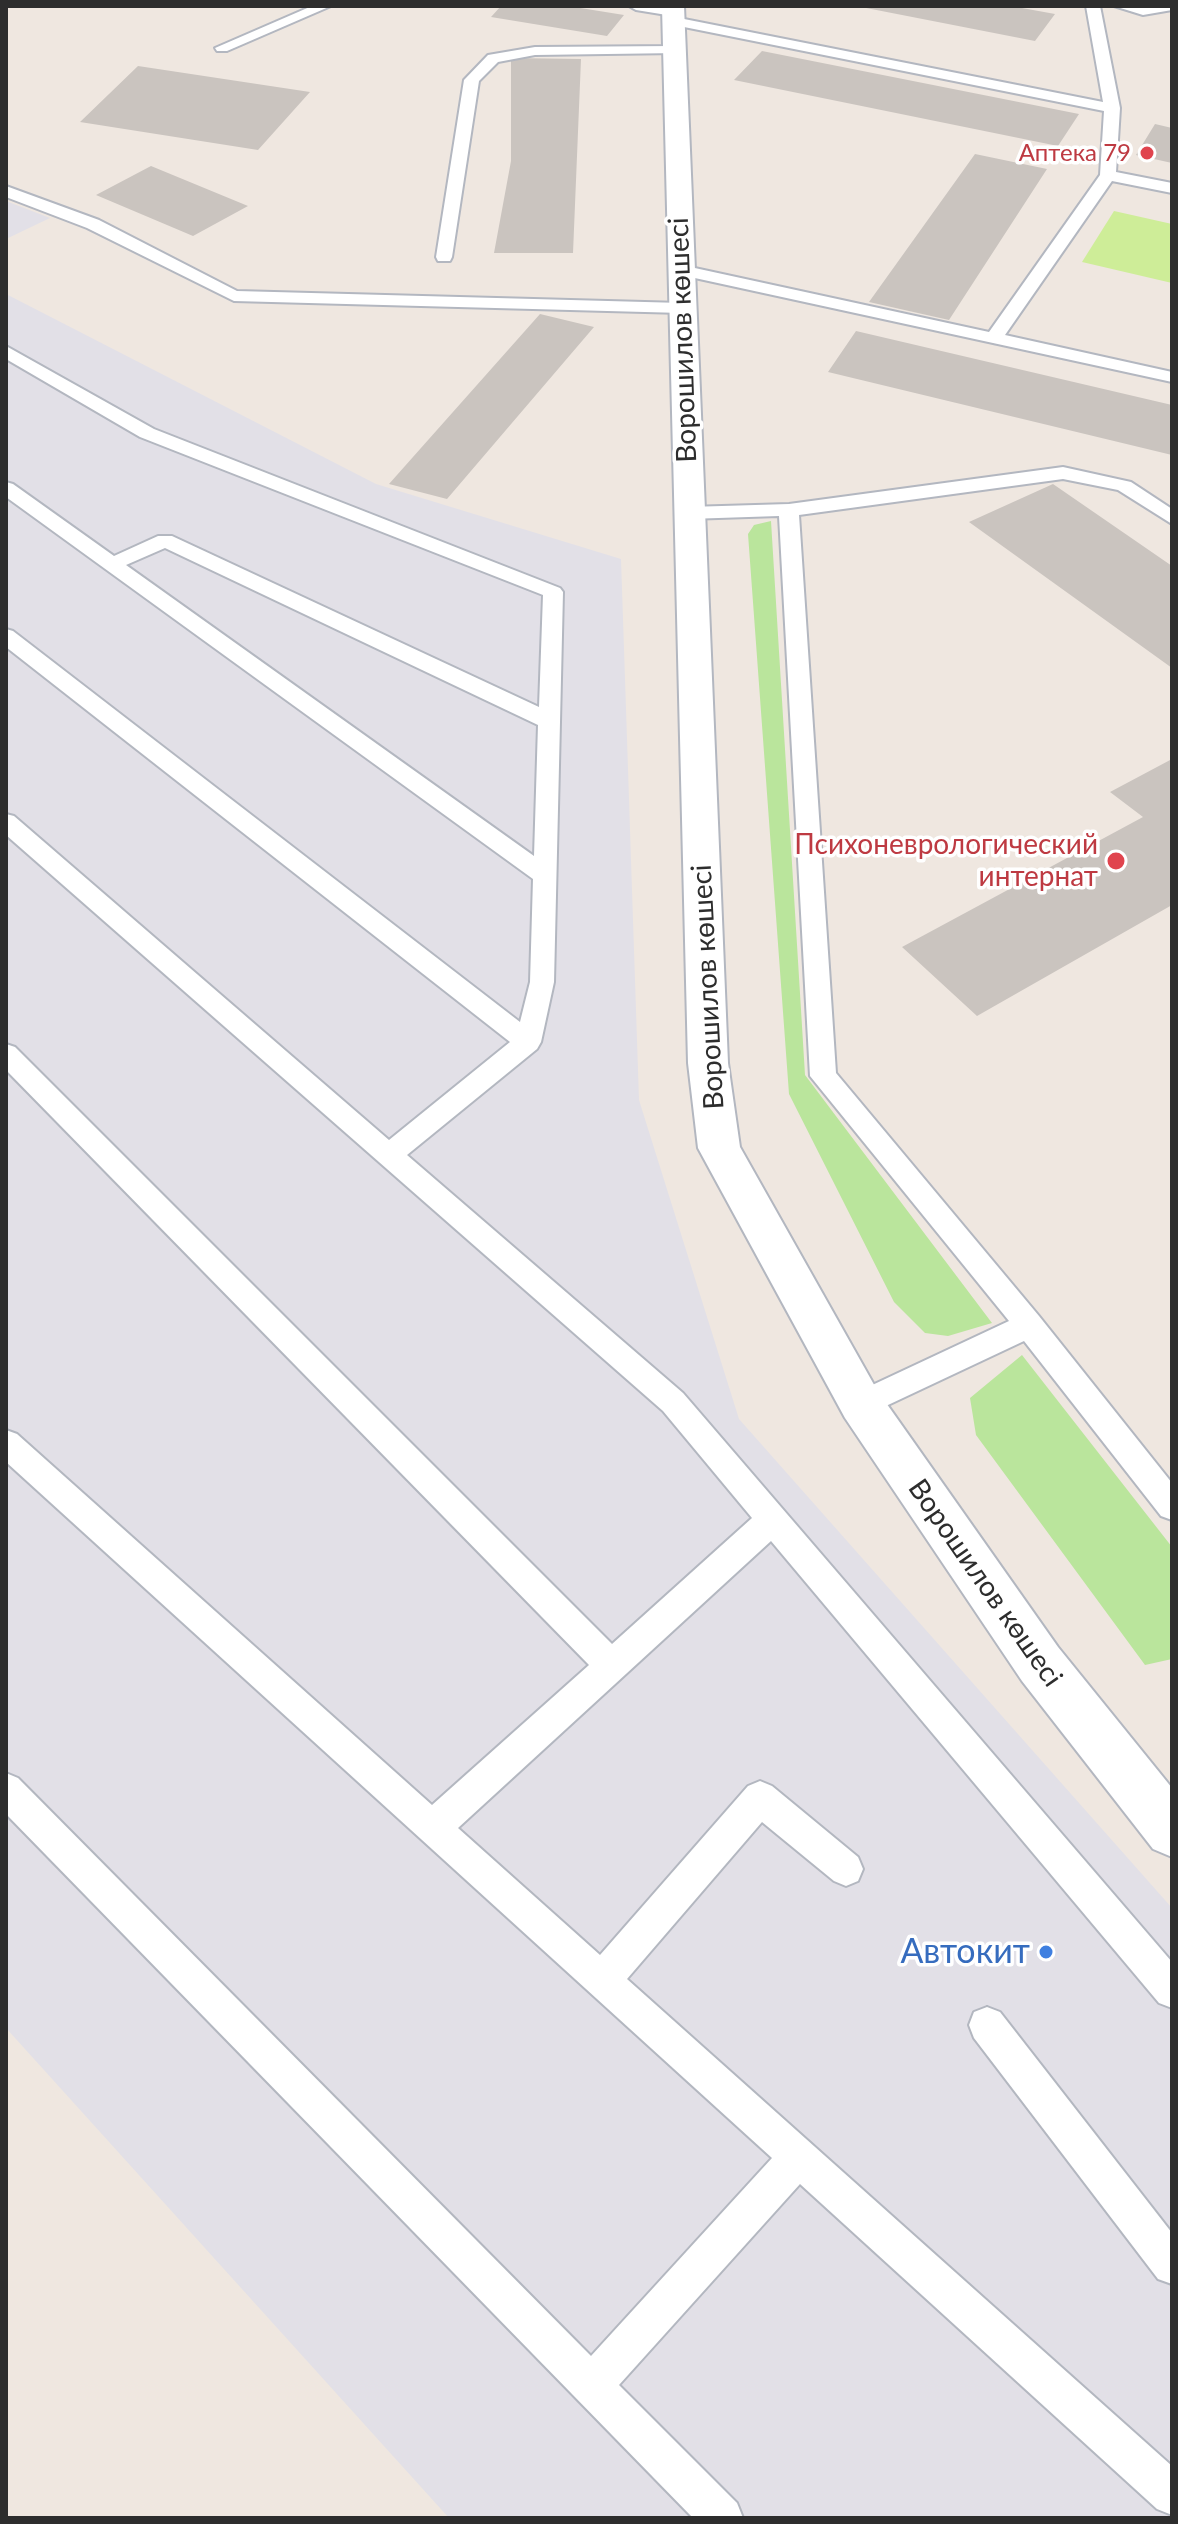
<!DOCTYPE html>
<meta charset="utf-8">
<style>
body{margin:0}
#map{position:relative;width:1178px;height:2524px;overflow:hidden;background:#efe7e0;font-family:Lato,sans-serif}
canvas{display:block}
.frame{position:absolute;inset:0;border:8px solid #2d2d2d;pointer-events:none}
</style>
<div id="map">
<canvas width="1178" height="2524"></canvas>
<div class="frame"></div>
</div>
<script>
const c = document.querySelector('canvas').getContext('2d');
c.lineJoin = 'round';
function fillPath(path, color) { c.fillStyle = color; c.fill(path, 'evenodd'); }
const poly = rows => new Path2D(rows.map(r => 'M' + r).join(''));
function trace(path, color, width, dash) { c.strokeStyle = color; c.lineWidth = width; c.lineCap = dash ? 'butt' : 'round'; c.setLineDash(dash || []); c.stroke(path); }
function label(font, color, halo, rows, align = 'center') {
  c.font = font + ' Lato,sans-serif'; c.lineWidth = 7; c.setLineDash([]); c.textBaseline = 'middle'; c.strokeStyle = halo; c.fillStyle = color; for (const [text, x, y, turn = 0] of rows) {
    c.save(); c.translate(x, y); c.rotate((+turn || 0) * Math.PI / 180); c.textAlign = isNaN(turn) ? turn : align; if (halo) c.strokeText(text, 0, 0); c.fillText(text, 0, 0); c.restore();
  }
}
fillPath(poly([
 [6,201,50,218,6,239],
 [6,294,376,484,621,559,639,1100,739,1419,1172,1908,1172,2518,449,2518,6,2028]
]), '#e2e0e7');
fillPath(poly([
 [771,521,805,1075,992,1323,948,1336,925,1333,894,1302,789,1094,748,534,754,525],
 [1022,1355,1172,1547,1172,1659,1145,1665,976,1435,970,1398]
]), '#bae59c');
fillPath(poly([
 [1114,211,1172,224,1172,283,1082,262]
]), '#ceed98');
fillPath(poly([
 [501,6,568,6,624,15,607,36,491,17],
 [856,6,1011,6,1055,14,1035,41],
 [762,51,1079,114,1058,146,734,80],
 [511,58,581,59,573,253,494,253,511,161],
 [138,66,310,92,258,150,80,122],
 [1155,124,1172,128,1172,163,1136,155],
 [975,154,1047,169,949,320,869,302],
 [151,166,248,206,193,236,96,195],
 [540,314,594,327,447,499,389,484],
 [856,331,1172,405,1172,455,828,372],
 [1053,484,1172,566,1172,668,969,522],
 [1172,759,1172,905,977,1016,902,947,1143,817,1110,792]
]), '#cac4bf');
const service = poly([
 [312,6,331,6,227,51,217,51,215,48,312,6],
 [629,6,662,6,680,12,673,16,636,10,629,6],
 [1086,6,1100,6,1120,108,1116,172,1172,183,1172,193,1112,181,1005,335,1172,372,1172,382,681,275,672,270,681,265,989,332,1100,175,1104,111,674,25,667,21,674,17,1103,102,1086,6],
 [1114,6,1172,6,1172,10,1143,15,1114,6],
 [674,46,679,47,679,53,535,55,498,62,479,81,452,257,450,261,438,261,436,257,464,80,488,55,535,47,674,46],
 [6,186,99,220,237,291,682,303,691,308,682,313,234,301,87,228,6,197,6,186],
 [6,346,154,429,560,588,563,592,554,982,541,1042,537,1049,407,1155,683,1393,1172,1962,1172,2008,1159,2003,771,1541,458,1828,600,1955,748,1786,760,1781,772,1786,858,1857,863,1869,858,1881,846,1886,834,1881,762,1822,627,1979,1172,2466,1172,2515,1157,2509,800,2184,619,2385,737,2503,743,2518,693,2518,6,1814,6,1773,18,1778,591,2356,772,2158,6,1462,6,1430,17,1434,432,1805,589,1665,6,1070,6,1044,15,1047,612,1644,752,1518,663,1411,6,835,6,814,14,816,389,1140,510,1042,6,647,6,629,13,631,520,1022,530,982,533,879,6,497,6,482,13,484,114,556,158,536,172,536,539,707,543,595,140,437,6,359,6,346],
 [165,548,538,725,534,856,126,565,165,548],
 [1063,467,1131,482,1172,509,1172,524,1118,490,1063,479,799,515,836,1073,1039,1316,1172,1483,1172,1520,1161,1516,1024,1341,871,1413,861,1417,851,1413,846,1404,851,1395,1009,1321,810,1076,779,516,688,519,678,513,688,507,789,504,1063,467],
 [987,2007,1000,2012,1172,2233,1172,2284,1158,2279,974,2038,969,2025,974,2012,987,2007]
]);
const tertiary = poly([
 [662,6,684,6,728,1063,740,1147,877,1390,1058,1647,1172,1788,1172,1857,1153,1849,1022,1681,845,1418,698,1148,688,1063,662,6]
]);
trace(service, '#b3b7c0', 4);
trace(tertiary, '#b3b7c0', 4);
fillPath(service, '#fff');
fillPath(tertiary, '#fff');
for (const [x, y, r, color] of [
 [1147,153,8,"#e0444e"],
 [1116,861,10,"#e0444e"],
 [1046,1952,8,"#3f7fe0"]
]) { const dot = new Path2D(); dot.arc(x, y, r, 0, 2 * Math.PI); c.fillStyle = color; c.fill(dot); trace(dot, '#fff', 3); }
label('24px', '#be3a42', '#fff', [
 ["Аптека 79",1131,153]
], 'right');
label('28px', '#2d2d2d', '#fff', [
 ["Ворошилов көшесі",683,340,-92],
 ["Ворошилов көшесі",708,987,-93],
 ["Ворошилов көшесі",985,1583,55]
]);
label('28px', '#be3a42', '#fff', [
 ["Психоневрологический",1098,845],
 ["интернат",1098,877]
], 'right');
label('34px', '#366cbe', '#fff', [
 ["Автокит",1030,1952]
], 'right');
</script>
